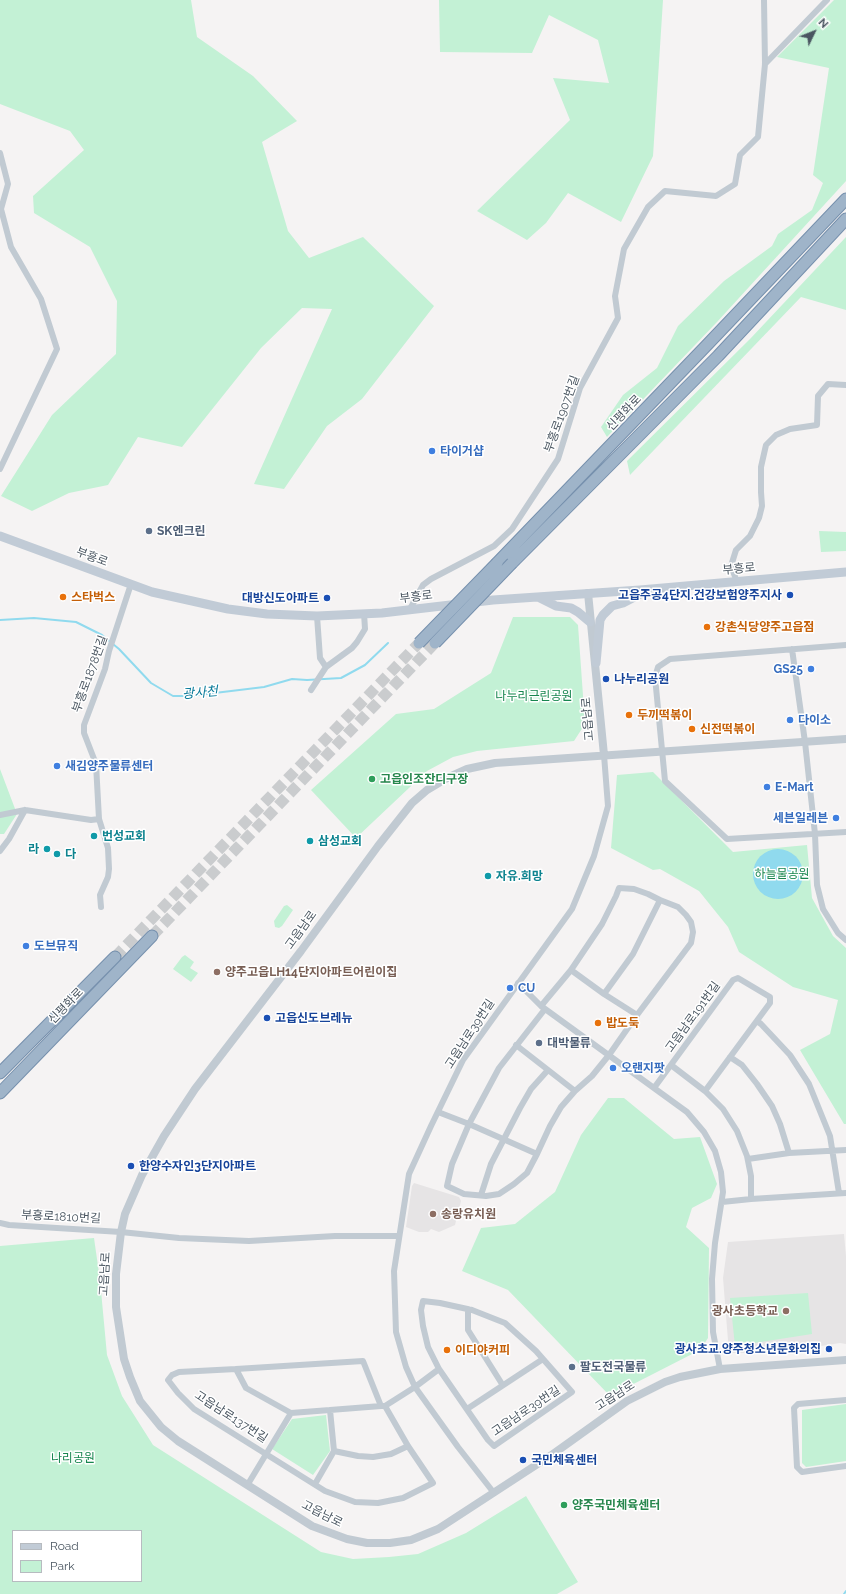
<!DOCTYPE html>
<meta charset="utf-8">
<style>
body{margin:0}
#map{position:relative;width:846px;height:1594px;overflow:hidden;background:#f5f3f3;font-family:Raleway,sans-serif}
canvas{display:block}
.legend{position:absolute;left:12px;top:1530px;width:130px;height:52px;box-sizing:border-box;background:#fff;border:1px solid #b7bbc0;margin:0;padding:5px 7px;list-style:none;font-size:12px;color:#4a5661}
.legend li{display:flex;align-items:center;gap:8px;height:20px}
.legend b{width:20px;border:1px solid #b7bbc0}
.north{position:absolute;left:794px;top:12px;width:40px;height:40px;-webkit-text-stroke:3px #fff;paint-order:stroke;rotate:47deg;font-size:11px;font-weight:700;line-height:16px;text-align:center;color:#4a5661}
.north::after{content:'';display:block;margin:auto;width:14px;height:18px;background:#4a5661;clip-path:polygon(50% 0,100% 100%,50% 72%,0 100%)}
</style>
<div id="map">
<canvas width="846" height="1594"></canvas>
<ul class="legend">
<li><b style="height:5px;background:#c1cbd6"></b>Road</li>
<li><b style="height:11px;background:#c3f1d5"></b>Park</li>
</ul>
<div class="north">N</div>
</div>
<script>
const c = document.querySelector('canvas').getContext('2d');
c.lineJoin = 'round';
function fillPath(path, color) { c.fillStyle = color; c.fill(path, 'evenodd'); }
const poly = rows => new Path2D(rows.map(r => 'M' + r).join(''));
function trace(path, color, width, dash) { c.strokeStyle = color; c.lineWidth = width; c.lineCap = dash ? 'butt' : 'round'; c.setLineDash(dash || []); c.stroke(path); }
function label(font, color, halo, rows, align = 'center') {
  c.font = font + ' Raleway,"Noto Sans KR",sans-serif'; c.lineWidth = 3; c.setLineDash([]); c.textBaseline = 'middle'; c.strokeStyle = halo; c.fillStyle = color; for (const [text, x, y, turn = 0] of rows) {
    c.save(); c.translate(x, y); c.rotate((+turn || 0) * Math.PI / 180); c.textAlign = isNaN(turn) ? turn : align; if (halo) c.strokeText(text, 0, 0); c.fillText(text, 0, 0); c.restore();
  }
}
fillPath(poly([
 [414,1183,459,1197,461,1201,455,1225,439,1232,431,1229,428,1232,419,1232,406,1227,412,1186],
 [844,1234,846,1256,846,1344,840,1343,777,1353,729,1353,723,1278,728,1242]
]), '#e6e4e5');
fillPath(poly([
 [0,0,191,0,197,37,253,76,297,121,262,142,288,231,309,258,363,237,434,306,362,399,327,426,284,489,254,484,332,309,302,308,261,348,182,447,138,437,108,485,69,493,32,511,1,496,52,415,116,354,117,301,90,247,34,213,33,196,84,150,70,131,0,104],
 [439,0,663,0,653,156,621,222,568,193,546,223,527,240,477,211,570,120,553,78,609,83,598,40,549,15,532,53,440,52],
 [834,0,846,0,846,181,717,322,607,437,601,427,623,395,657,368,678,326,724,281,772,246,778,234,812,210,823,183,813,175,829,68,777,57],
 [846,237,846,310,801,297,630,475,627,461,750,339],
 [819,531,846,532,846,551,821,552],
 [513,617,570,617,578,625,585,724,574,741,477,751,453,757,427,771,356,838,311,790,396,714,434,709,491,673],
 [0,769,17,814,4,834,0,834],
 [653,772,733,852,807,845,812,898,833,936,846,948,846,1124,844,1124,800,1050,830,1034,838,1000,793,987,739,952,728,927,699,891,660,869,653,870,611,848,617,775],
 [287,905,293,910,282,926,279,928,275,927,274,921,284,906],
 [185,955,194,962,190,968,198,973,191,982,173,969,182,957],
 [608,1098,624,1098,674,1139,700,1137,717,1184,711,1198,692,1208,686,1227,709,1248,708,1338,700,1350,610,1396,508,1290,462,1271,481,1228,515,1224,555,1192,581,1135],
 [94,1238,100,1280,107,1355,122,1396,153,1445,321,1552,353,1559,389,1557,418,1554,466,1533,526,1496,578,1582,557,1594,0,1594,0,1246],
 [13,1531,141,1531,141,1581,13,1581],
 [808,1293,812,1334,735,1346,730,1298],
 [846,1404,846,1461,806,1467,802,1463,802,1410],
 [326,1415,330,1451,313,1475,272,1449,292,1419]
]), '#c3f1d5');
fillPath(poly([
 '753 874a25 25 0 1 1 50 0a25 25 0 1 1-50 0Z'
]), '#90daee');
trace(poly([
 [0,620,34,618,76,622,102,635,119,649,151,683,173,696,190,696,264,687,292,679,307,680,341,678,365,665,388,643],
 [844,1594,846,1591]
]), '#90daee', 2);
trace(poly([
 [152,936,435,643],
 [115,957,419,643]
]), '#caccce', 11, [11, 5.5]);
const trunk = poly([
 [497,563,706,346,846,199],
 [512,563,718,356,846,219],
 [0,1073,115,957],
 [0,1093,152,936]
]);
trace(trunk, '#7690ad', 13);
trace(poly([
 [765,64,827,0],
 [0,153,8,184,1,209,11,247,41,299,57,349,0,469],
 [737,582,731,566,736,550,750,536,759,518,762,506,761,492,761,467,766,445,776,435,790,429,817,425,818,396,828,384,846,385],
 [410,609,423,585,431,579,494,546,512,529,558,459,580,388,618,318,615,296,624,249,648,207,665,191,716,196,735,184,740,155,758,137,765,64,764,0],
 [317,616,320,658,326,667],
 [846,645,670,659,658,667,655,677,665,781,727,839,846,832],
 [792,649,805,742,815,834,817,885,823,909,838,933,846,940],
 [311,690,326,667,352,648,357,642,365,629,364,613],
 [0,815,25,810,91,820,99,819],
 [0,851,9,839,25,810],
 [101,907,100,895,108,877,109,869,108,848,99,819,96,764,84,733,84,725,105,669,109,651,131,584],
 [518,983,541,1006,687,1112,704,1132,715,1151,721,1172,723,1192,715,1243,712,1279,713,1332,720,1369],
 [604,994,637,1015,691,943,693,932,691,922,686,915,678,907,660,900],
 [541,1006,571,970,602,924,616,896,619,888,634,889,648,894,660,900,633,954,604,994,571,970],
 [757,1021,761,1024,790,1055,809,1084,830,1136,839,1193],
 [516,1045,575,1091],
 [730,1057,742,1065,757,1084,772,1106,780,1124,789,1153],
 [654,1088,733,980,738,978,770,997,770,1003,705,1091,671,1065],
 [705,1091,723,1109,737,1131,747,1156,751,1176,751,1199,722,1202],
 [438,1112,469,1124,452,1164,447,1186,464,1194,486,1196,499,1194,514,1184,527,1173,537,1154,469,1124,499,1068,545,1009],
 [537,1154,550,1126,561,1107,575,1091,592,1076,609,1055,637,1015],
 [748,1159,789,1153,846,1150],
 [481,1195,491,1164,520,1108,531,1089,548,1070],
 [751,1199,846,1193],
 [0,1223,9,1225,121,1232,179,1238,249,1241,335,1236,399,1236],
 [468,1309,468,1330,502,1384],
 [236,1369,179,1372,172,1375,168,1380,178,1393,194,1409,325,1491,355,1502,378,1503,403,1498,433,1483,408,1446,385,1406],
 [846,1400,798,1404,794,1408,797,1467,802,1472,846,1466],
 [381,1406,363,1361,236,1369,246,1388,291,1413,330,1410,381,1406,385,1406,415,1387,439,1369,428,1347,423,1326,421,1310,423,1301,440,1303,472,1310,505,1323,536,1351,572,1392,494,1446,488,1440,439,1369],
 [467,1409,543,1359],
 [334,1451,358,1456,373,1457,391,1454,408,1446],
 [248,1484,291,1413],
 [315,1484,334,1451,330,1410],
 [494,1493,458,1447,415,1387,406,1367,396,1332,394,1271,409,1174,431,1126,463,1060,572,909,594,856,608,806,604,755]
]), '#c1cad2', 6);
trace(poly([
 [588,593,604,755],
 [846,739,495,763,467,769,447,778,427,790,412,803,378,846,301,951,195,1089,164,1136,142,1175,125,1214,121,1232,116,1274,116,1307,124,1359,130,1377,140,1401,161,1427,178,1441,312,1526,347,1539,367,1543,390,1543,411,1540,438,1529,553,1454,627,1401,665,1382,680,1377,720,1369,846,1360]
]), '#c1cad2', 8);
trace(poly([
 [0,536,152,592,228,609,267,614,317,616,382,613,493,600,640,590,846,572],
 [538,597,556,606,571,608,578,612,590,622],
 [596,663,600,620,603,615,612,606,623,603,644,592]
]), '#c1cbd6', 9);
trace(trunk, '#9fb4c9', 11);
const trunkBridge = poly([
 [419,643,497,563],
 [435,643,512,563]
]);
trace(trunkBridge, '#7690ad', 13, []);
trace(trunkBridge, '#9fb4c9', 11);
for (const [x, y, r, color] of [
 [432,451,4,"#3f7fe0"],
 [149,531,4,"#5c6f8a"],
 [790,595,4,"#1a4fb4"],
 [63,597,4,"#e8710a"],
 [327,598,4,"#1a4fb4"],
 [707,627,4,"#e8710a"],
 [811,669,4,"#3f7fe0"],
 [606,679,4,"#1a4fb4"],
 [629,715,4,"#e8710a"],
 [790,720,4,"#3f7fe0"],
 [692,729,4,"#e8710a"],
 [57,766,4,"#3f7fe0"],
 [372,779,4,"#2e9e5b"],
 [767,787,4,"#3f7fe0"],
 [836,818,4,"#3f7fe0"],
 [94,836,4,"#0f9aa8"],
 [310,841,4,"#0f9aa8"],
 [47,849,4,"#0f9aa8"],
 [57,854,4,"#0f9aa8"],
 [488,876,4,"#0f9aa8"],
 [26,946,4,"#3f7fe0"],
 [217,972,4,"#8d6e63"],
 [510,988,4,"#3f7fe0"],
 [267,1018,4,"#1a4fb4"],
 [598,1023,4,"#e8710a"],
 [539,1043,4,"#5c6f8a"],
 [613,1068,4,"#3f7fe0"],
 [131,1166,4,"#1a4fb4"],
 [433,1214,4,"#8d6e63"],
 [786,1311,4,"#8d6e63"],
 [829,1349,4,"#1a4fb4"],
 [447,1350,4,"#e8710a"],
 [572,1367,4,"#5c6f8a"],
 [523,1460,4,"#1a4fb4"],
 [564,1505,4,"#2e9e5b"]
]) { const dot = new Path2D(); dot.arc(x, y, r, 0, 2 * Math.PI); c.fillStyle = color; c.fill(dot); trace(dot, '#fff', 1.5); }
label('12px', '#4a5661', '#fff', [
 ["신평화로",624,413,-46],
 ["부흥로1907번길",562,414,-70],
 ["부흥로",92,557,21],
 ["부흥로",739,569,-5],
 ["부흥로",416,597,-7],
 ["부흥로1878번길",90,674,-70],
 ["고읍남로",588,719,-95],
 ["고읍남로",301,930,-54],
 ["신평화로",66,1006,-46],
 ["고읍남로191번길",693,1017,-54],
 ["고읍남로39번길",470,1034,-57],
 ["부흥로1810번길",61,1217,3],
 ["고읍남로",105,1274,-87],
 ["고읍남로",615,1396,-33],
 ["고읍남로39번길",526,1411,-34],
 ["고읍남로137번길",231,1417,33],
 ["고읍남로",322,1514,27]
]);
label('bold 12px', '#366cbe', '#fff', [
 ["타이거샵",440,451],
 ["GS25",803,669,"right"],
 ["다이소",798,720],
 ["새김양주물류센터",65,766],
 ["E-Mart",775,787],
 ["세븐일레븐",828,818,"right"],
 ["도브뮤직",34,946],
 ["CU",518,988],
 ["오랜지팟",621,1068]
], 'left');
label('bold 12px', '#4e5e75', '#fff', [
 ["SK엔크린",157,531],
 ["대박물류",547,1043],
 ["팔도전국물류",580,1367]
], 'left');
label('bold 12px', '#164399', '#fff', [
 ["고읍주공4단지.건강보험양주지사",782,595,"right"],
 ["대방신도아파트",319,598,"right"],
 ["나누리공원",614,679],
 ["고읍신도브레뉴",275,1018],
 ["한양수자인3단지아파트",139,1166],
 ["광사초교.양주청소년문화의집",821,1349,"right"],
 ["국민체육센터",531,1460]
], 'left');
label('bold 12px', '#c56008', '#fff', [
 ["스타벅스",71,597],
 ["강촌식당양주고읍점",715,627],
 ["두끼떡볶이",637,715],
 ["신전떡볶이",700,729],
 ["밥도둑",606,1023],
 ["이디야커피",455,1350]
], 'left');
label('12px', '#17864f', '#fff', [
 ["나누리근린공원",534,696],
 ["하늘물공원",782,874],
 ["나리공원",73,1458]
]);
label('bold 12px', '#27864d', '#fff', [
 ["고읍인조잔디구장",380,779],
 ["양주국민체육센터",572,1505]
], 'left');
label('bold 12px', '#0d838f', '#fff', [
 ["번성교회",102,836],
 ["삼성교회",318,841],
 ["라",39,849,"right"],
 ["다",65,854],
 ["자유.희망",496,876]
], 'left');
label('bold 12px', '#785e54', '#fff', [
 ["양주고읍LH14단지아파트어린이집",225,972],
 ["송랑유치원",441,1214],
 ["광사초등학교",778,1311,"right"]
], 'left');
label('italic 13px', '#0c7c9b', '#fff', [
 ["광사천",200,693,-5]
]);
</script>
